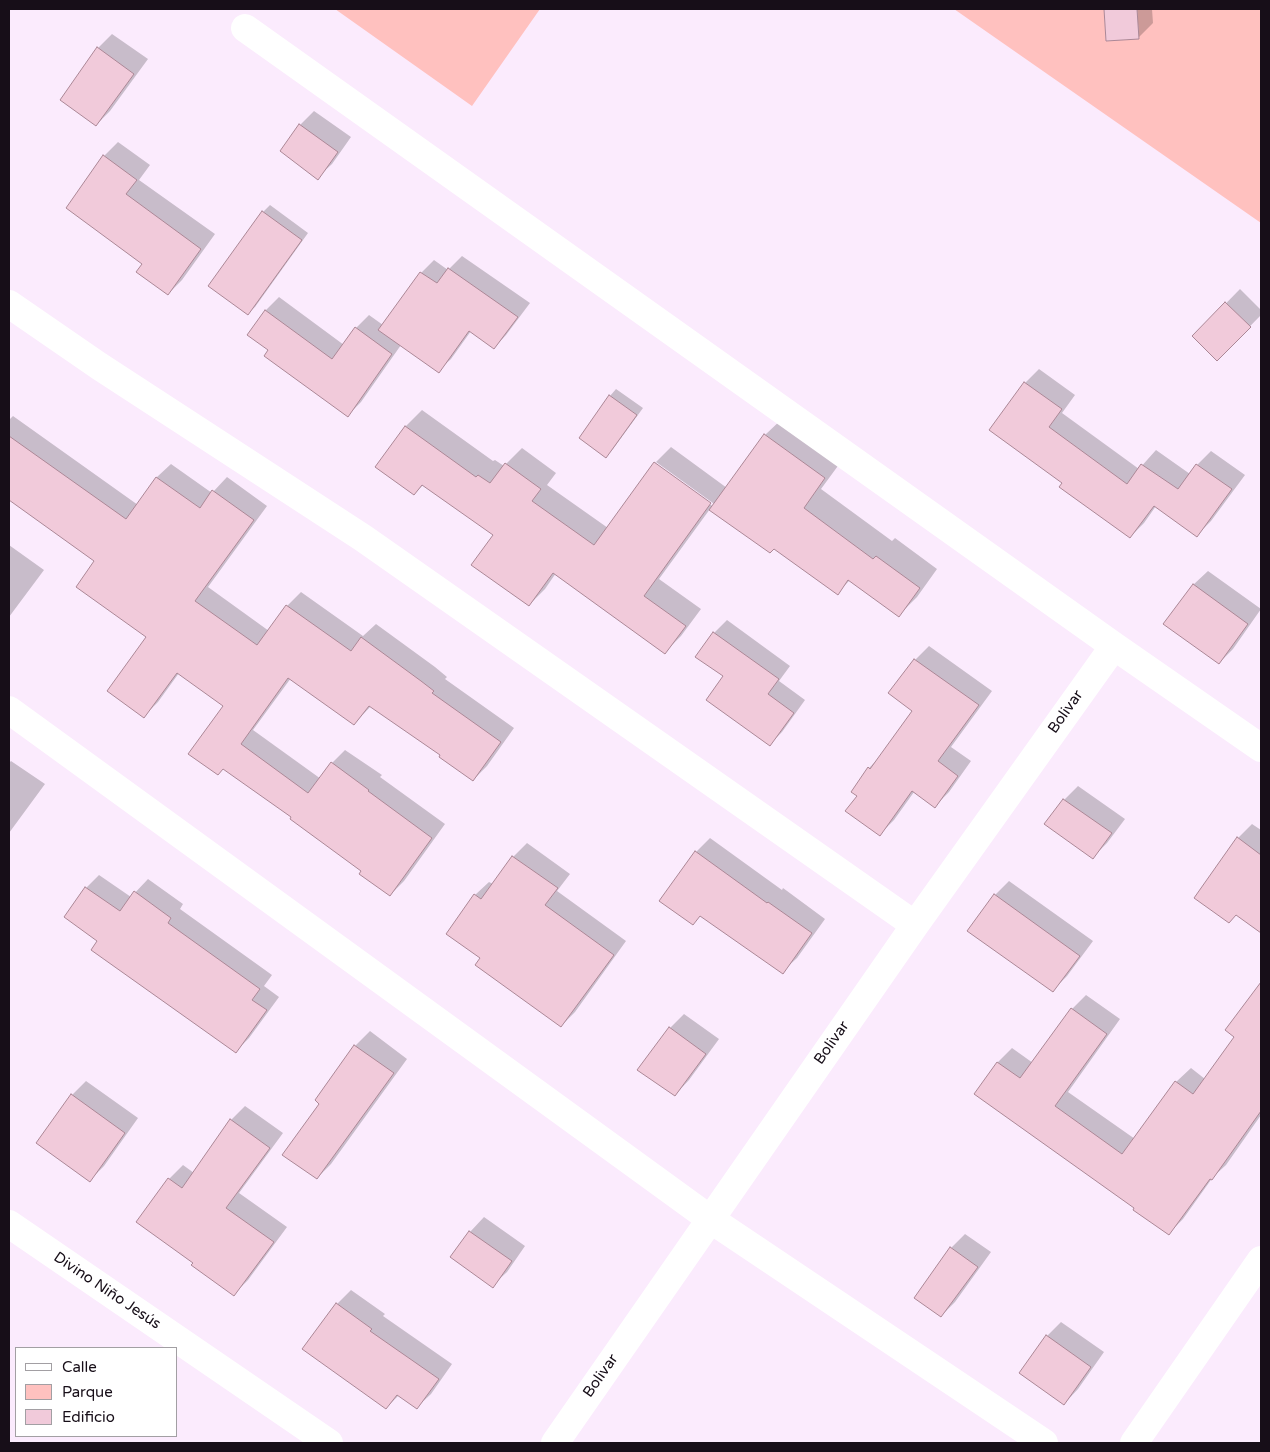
<!DOCTYPE html>
<meta charset="utf-8">
<style>
body{margin:0}
#map{position:relative;width:1270px;height:1452px;overflow:hidden;background:#fbebfd;font-family:"Varela Round",sans-serif}
canvas{display:block}
.frame{position:absolute;inset:0;border:10px solid #170e18;pointer-events:none}
.legend{position:absolute;left:15px;top:1347px;width:162px;height:90px;box-sizing:border-box;background:#fff;border:1px solid #a29fa3;margin:0;padding:6px 9px;list-style:none;font-size:15px;color:#170e18}
.legend li{display:flex;align-items:center;gap:10px;height:25px}
.legend b{width:25px;border:1px solid #a29fa3}
</style>
<div id="map">
<canvas width="1270" height="1452"></canvas>
<div class="frame"></div>
<ul class="legend">
<li><b style="height:6px;background:#fff"></b>Calle</li>
<li><b style="height:14px;background:#ffc1bf"></b>Parque</li>
<li><b style="height:14px;background:#f1cada"></b>Edificio</li>
</ul>
</div>
<script>
const c = document.querySelector('canvas').getContext('2d');
c.lineJoin = 'round';
function fillPath(path, color) { c.fillStyle = color; c.fill(path, 'evenodd'); }
const poly = rows => new Path2D(rows.map(r => 'M' + r).join(''));
function trace(path, color, width, dash) { c.strokeStyle = color; c.lineWidth = width; c.lineCap = dash ? 'butt' : 'round'; c.setLineDash(dash || []); c.stroke(path); }
function label(font, color, halo, rows, align = 'center') {
  c.font = font + ' "Varela Round",sans-serif'; c.lineWidth = 4; c.setLineDash([]); c.textBaseline = 'middle'; c.strokeStyle = halo; c.fillStyle = color; for (const [text, x, y, turn = 0] of rows) {
    c.save(); c.translate(x, y); c.rotate((+turn || 0) * Math.PI / 180); c.textAlign = isNaN(turn) ? turn : align; if (halo) c.strokeText(text, 0, 0); c.fillText(text, 0, 0); c.restore();
  }
}
fillPath(poly([
 [335,9,540,9,472,106],
 [954,9,1104,9,1106,41,1139,38,1137,9,1261,9,1261,223]
]), '#ffc1bf');
fillPath(poly([
 [1105,9,1152,9,1153,23,1139,37,1107,40],
 [112,34,148,59,110,111,96,125,61,99,98,48],
 [314,111,351,137,332,164,317,178,300,125],
 [118,142,150,165,139,180,215,234,182,280,168,294,144,264,104,156],
 [270,205,308,233,255,307,248,313,263,212],
 [462,256,530,303,506,335,494,348,471,331,451,359,438,371,401,345,361,402,348,415,270,350,248,335,266,310,279,297,344,345,356,328,369,315,383,325,421,273,434,260,448,270],
 [1240,289,1261,310,1261,315,1217,360,1194,336],
 [1039,369,1075,395,1062,413,1139,469,1156,450,1190,474,1197,465,1211,451,1245,475,1211,521,1197,535,1156,506,1144,523,1130,537,1064,483,1025,383],
 [616,389,643,408,613,449,606,456,610,396],
 [422,410,493,461,495,460,504,466,522,448,556,473,547,485,608,528,656,462,656,465,715,508,717,506,656,462,671,447,727,488,765,435,784,417,843,459,821,489,892,541,895,538,937,569,917,597,899,615,850,580,837,593,774,548,710,509,659,579,701,609,681,636,665,652,556,573,545,589,529,605,495,535,424,484,414,494,377,467,406,426],
 [13,416,138,505,157,477,171,464,212,493,227,477,267,506,208,587,269,631,287,606,301,592,363,636,376,624,435,667,447,677,445,679,514,728,487,766,473,780,441,755,371,706,354,724,291,678,253,730,321,779,332,763,345,750,382,775,380,777,445,824,404,881,390,895,362,871,293,816,224,768,225,706,179,673,158,702,144,716,148,637,96,561,9,498,9,420],
 [9,545,44,570,9,617],
 [1208,571,1261,609,1233,649,1219,663,1193,585],
 [727,620,790,666,779,681,805,700,782,732,770,744,725,676,697,656,714,633],
 [929,646,992,691,951,747,971,761,949,792,935,806,914,792,894,820,880,834,859,795,869,768,880,757,914,710,890,693,915,660],
 [11,761,45,784,9,833,9,763],
 [1078,786,1125,819,1107,843,1093,857,1046,824,1064,800],
 [1252,824,1261,830,1261,931,1237,914,1195,897,1238,838],
 [710,838,782,890,783,888,825,919,797,958,782,972,701,915,693,923,661,900,696,852],
 [527,843,570,874,557,891,626,941,575,1012,561,1026,482,958,475,895,489,882,493,884,513,857],
 [99,875,131,897,148,879,183,904,180,909,272,975,264,986,279,997,249,1038,236,1051,99,941,86,888],
 [1009,881,1093,941,1067,976,1053,990,969,931,995,895],
 [1261,986,1261,1115,1226,1165,1213,1177,1183,1219,1169,1233,1136,1208,975,1094,998,1062,1012,1048,1033,1063,1072,1009,1086,995,1120,1019,1068,1092,1135,1139,1176,1082,1191,1068,1205,1079,1236,1037,1254,993],
 [684,1014,719,1039,689,1080,675,1095,670,1028],
 [370,1031,407,1059,331,1164,317,1178,321,1103,317,1100,355,1046],
 [86,1081,138,1118,104,1166,90,1180,38,1143,72,1095],
 [245,1106,283,1133,239,1193,287,1227,248,1280,234,1294,194,1263,169,1179,183,1165,194,1173,231,1120],
 [484,1217,525,1246,507,1272,492,1286,451,1257,470,1232],
 [965,1234,991,1252,955,1302,941,1316,951,1248],
 [351,1290,385,1314,383,1316,452,1364,431,1394,416,1408,399,1395,386,1408,337,1304],
 [1061,1322,1104,1352,1078,1389,1064,1404,1020,1373,1047,1336]
]), '#0003');
const building = poly([
 [1104,9,1137,9,1139,39,1106,41,1104,9],
 [97,47,134,74,96,126,60,100,97,47],
 [299,124,338,152,318,180,280,151,299,124],
 [103,155,137,180,126,194,201,249,168,295,136,272,142,264,66,208,103,155],
 [262,211,302,240,248,315,208,286,262,211],
 [448,268,518,317,494,349,469,331,439,373,378,330,420,272,437,283,448,268],
 [1225,302,1251,327,1217,361,1192,336,1225,302],
 [265,310,332,359,355,327,392,354,348,417,264,356,268,350,247,335,265,310],
 [1024,382,1062,409,1049,427,1127,484,1141,464,1178,489,1196,464,1232,489,1197,537,1154,506,1130,538,1059,487,1062,483,989,430,1024,382],
 [609,395,637,415,606,458,579,438,609,395],
 [405,426,476,477,478,475,490,483,505,463,541,489,532,501,594,545,654,462,711,503,644,596,686,626,665,654,553,573,529,606,471,565,493,535,422,485,414,495,375,467,405,426],
 [764,434,825,478,804,508,873,559,876,556,920,588,899,617,848,580,838,595,774,549,770,553,709,510,764,434],
 [9,436,126,519,156,477,200,508,212,490,254,520,195,601,257,645,286,605,351,651,361,637,421,681,434,691,432,693,501,742,473,781,439,757,440,755,369,706,354,725,288,678,241,744,308,793,331,762,369,790,368,791,432,838,390,896,359,874,361,871,290,819,291,817,223,769,218,775,188,754,223,706,177,673,144,718,107,691,146,637,76,587,94,561,9,500,9,436],
 [1193,584,1248,624,1219,664,1163,624,1193,584],
 [713,632,779,679,768,694,794,713,770,746,706,700,723,676,695,657,713,632],
 [914,659,979,705,938,761,958,776,935,808,912,791,880,836,845,811,857,796,851,792,868,767,870,769,912,711,888,693,914,659],
 [1063,799,1112,833,1093,859,1044,824,1063,799],
 [1237,837,1261,855,1261,933,1236,915,1229,923,1194,898,1237,837],
 [695,851,767,903,768,902,812,933,783,974,700,916,693,925,659,901,695,851],
 [512,856,558,888,545,905,614,955,561,1027,475,965,480,958,446,934,474,894,481,899,512,856],
 [85,887,120,911,134,891,171,918,168,923,260,989,252,1000,267,1010,236,1053,91,950,97,941,64,917,85,887],
 [994,894,1080,956,1053,992,967,931,994,894],
 [1261,982,1261,1111,1212,1180,1210,1179,1169,1235,1133,1210,1134,1208,974,1094,997,1062,1020,1078,1071,1008,1107,1034,1055,1106,1122,1154,1175,1081,1193,1094,1234,1037,1225,1030,1261,982],
 [669,1027,706,1054,675,1096,637,1070,669,1027],
 [354,1045,394,1073,317,1179,282,1155,319,1104,315,1100,354,1045],
 [71,1094,125,1133,90,1182,36,1143,71,1094],
 [230,1119,270,1148,226,1208,274,1242,234,1296,191,1265,193,1263,136,1222,168,1178,182,1188,230,1119],
 [469,1231,512,1261,493,1288,450,1257,469,1231],
 [950,1247,978,1267,941,1317,914,1298,950,1247],
 [336,1303,372,1329,370,1331,439,1379,417,1409,397,1395,386,1409,302,1349,336,1303],
 [1046,1335,1091,1367,1064,1405,1019,1373,1046,1335]
]);
fillPath(building, '#f1cada');
trace(building, '#ab8796', 1);
trace(poly([
 [245,28,1114,646,1261,748],
 [9,304,99,366,363,538,915,925],
 [9,710,710,1219,1044,1443],
 [9,1224,329,1443],
 [555,1443,915,925,1114,646],
 [1134,1443,1261,1260]
]), '#fff', 28);
label('15px', '#170e18', '#fff', [
 ["Bolivar",1066,712,-55],
 ["Bolivar",832,1043,-55],
 ["Divino Niño Jesús",107,1291,34],
 ["Bolivar",601,1376,-55]
]);
</script>
